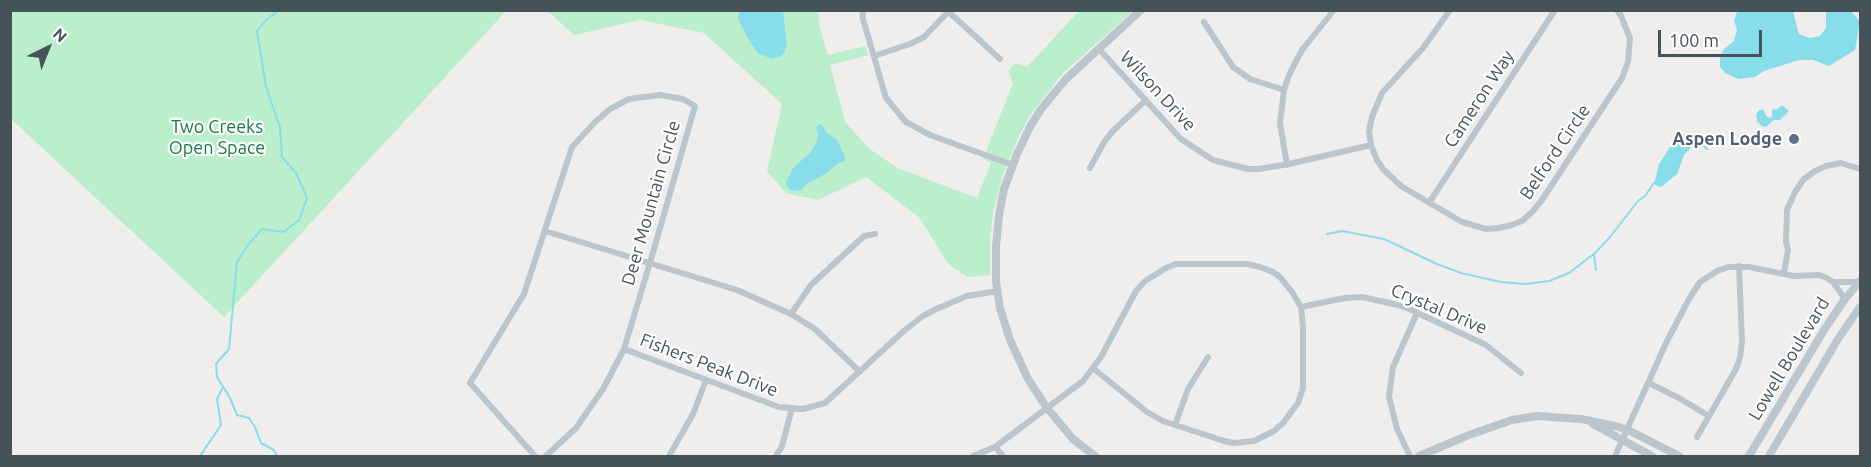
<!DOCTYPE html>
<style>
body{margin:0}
#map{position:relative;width:1871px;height:467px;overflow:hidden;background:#f0eded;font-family:Ubuntu,sans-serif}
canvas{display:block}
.frame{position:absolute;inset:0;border:12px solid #45525a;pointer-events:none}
.north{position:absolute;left:18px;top:18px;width:60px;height:60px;-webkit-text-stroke:4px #fff;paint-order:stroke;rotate:43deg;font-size:16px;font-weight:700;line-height:24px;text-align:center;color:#45525a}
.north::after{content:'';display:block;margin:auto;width:21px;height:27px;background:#45525a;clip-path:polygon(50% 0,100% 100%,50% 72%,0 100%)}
.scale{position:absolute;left:1658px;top:30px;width:104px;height:27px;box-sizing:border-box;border:3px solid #45525a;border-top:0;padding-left:8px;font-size:18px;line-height:21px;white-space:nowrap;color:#45525a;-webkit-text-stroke:4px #fff;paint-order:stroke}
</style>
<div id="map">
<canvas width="1871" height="467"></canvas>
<div class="frame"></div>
<div class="north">N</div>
<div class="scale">100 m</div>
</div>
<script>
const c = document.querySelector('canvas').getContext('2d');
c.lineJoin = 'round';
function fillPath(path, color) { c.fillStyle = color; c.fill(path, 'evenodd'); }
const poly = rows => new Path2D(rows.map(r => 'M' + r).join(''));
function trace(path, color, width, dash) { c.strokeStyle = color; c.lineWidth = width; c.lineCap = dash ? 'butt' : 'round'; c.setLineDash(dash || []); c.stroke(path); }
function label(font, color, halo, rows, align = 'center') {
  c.font = font + ' Ubuntu,sans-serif'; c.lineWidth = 4.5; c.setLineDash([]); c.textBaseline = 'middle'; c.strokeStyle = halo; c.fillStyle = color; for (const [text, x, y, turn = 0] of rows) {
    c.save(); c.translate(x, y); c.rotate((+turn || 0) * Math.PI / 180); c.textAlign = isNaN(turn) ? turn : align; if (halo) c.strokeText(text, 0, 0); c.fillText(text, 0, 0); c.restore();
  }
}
fillPath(poly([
 [10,11,11,10,506,11,224,317,11,119],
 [548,11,818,11,820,28,828,55,865,46,868,55,830,65,845,122,870,149,897,168,977,198,991,163,983,159,1013,83,1008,71,1015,63,1027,67,1079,11,1133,11,1062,74,1029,117,1018,138,1003,174,993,213,990,239,990,275,967,277,948,264,920,218,866,177,818,200,786,193,767,171,782,104,704,33,640,20,574,35]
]), '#bbeecb');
fillPath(poly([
 [1744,10,1793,11,1799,34,1810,38,1820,36,1826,28,1826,11,1851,11,1860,21,1855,50,1829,66,1813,60,1799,60,1764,71,1755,77,1738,79,1725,73,1720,67,1720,57,1724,49,1734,41,1737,30,1734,21,1737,12],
 [739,11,783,11,787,46,783,55,773,59,759,54,750,42,738,19],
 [1782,105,1789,111,1780,120,1774,120,1766,127,1762,126,1757,121,1756,115,1759,110,1764,110,1766,116,1770,118,1772,116,1772,110,1777,109],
 [819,124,822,125,826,132,838,141,846,160,837,164,825,174,808,183,801,190,796,191,790,190,787,186,786,182,793,168,810,153,817,141,818,133,816,128],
 [1684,134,1686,135,1689,139,1697,136,1699,139,1684,155,1677,174,1661,187,1657,186,1654,184,1659,164,1672,144,1682,140]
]), '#88ddeb');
trace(poly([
 [1698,141,1707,149],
 [1327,234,1342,231,1384,239,1437,264,1461,273,1501,282,1526,284,1549,281,1569,273,1595,253,1610,237,1638,201,1645,196,1654,183],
 [1594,255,1596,270],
 [200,456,221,425,217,399,223,387],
 [277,456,274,450,261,443,255,427,249,418,237,415,230,398,217,377,216,364,229,349,237,262,248,245,262,229,284,232,299,220,307,198,296,173,282,157,280,127,266,87,261,56,257,31,265,21,279,10]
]), '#88ddeb', 2);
trace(poly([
 [862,10,863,19,886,98,906,122,930,135,1013,165],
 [1450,10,1423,48,1382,93,1372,117,1369,131,1371,145,1377,160,1383,169,1401,186,1462,222,1486,229,1499,228,1512,225,1522,221,1532,212,1542,200,1622,78,1628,62,1630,38,1621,16,1617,10],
 [949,12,1000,59],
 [1204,22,1233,67,1250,79,1284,90],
 [1099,49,1181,139,1213,160,1248,169,1259,169,1289,164,1371,145],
 [874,56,910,44,924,37,950,10],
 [1287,165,1280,123,1284,90,1289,75,1302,50,1334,10],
 [1090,168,1104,142,1113,131,1146,100],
 [1429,203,1555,10],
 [545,231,737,290,791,314,815,329,860,372],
 [1784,273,1788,250,1786,242,1787,210,1795,192,1804,179,1815,171,1826,166,1841,163,1860,169],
 [1834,282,1859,282],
 [1301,307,1345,298,1362,297,1394,304,1407,308,1486,345,1521,373],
 [791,314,811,285,864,236,875,234],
 [624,349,779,407,803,409,825,403,905,330,923,316,934,310,967,296,998,291],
 [1649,383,1679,398,1709,416],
 [1175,425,1188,389,1208,357],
 [1697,437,1736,369,1740,358,1742,341,1739,266],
 [995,447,1003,456],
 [535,456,470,383,524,294,572,147,595,122,610,109,629,99,660,95,683,99,695,106,652,256,624,349,603,389,576,428,546,456],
 [669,456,693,414,706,380],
 [776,456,782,446,792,408],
 [973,456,995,447,1083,381,1101,357,1136,291,1145,281,1166,268,1176,264,1247,264,1260,267,1273,272,1280,277,1292,292,1301,307,1303,327,1303,388,1298,403,1283,423,1274,431,1254,441,1234,443,1224,441,1163,421,1147,412,1094,369],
 [1410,456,1397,429,1389,397,1393,367,1417,313],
 [1615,456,1667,341,1689,299,1700,282,1717,271,1728,267,1749,267,1794,276,1819,275,1827,278,1833,282,1845,299]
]), '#bbc6cc', 6);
trace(poly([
 [1593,424,1652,456],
 [1095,456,1073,439,1047,408,1028,379,1010,340,1000,308,996,281,996,247,999,215,1004,189,1017,154,1031,125,1042,108,1066,79,1141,10],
 [1419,456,1469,435,1512,420,1537,416,1581,419,1615,426,1628,430,1679,456]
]), '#bbc6cc', 8);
trace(poly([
 [1749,456,1824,330,1845,299,1860,281],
 [1769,456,1838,339,1860,307]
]), '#bac7d1', 8);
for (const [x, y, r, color] of [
 [1794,139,6,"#5c6f8a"]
]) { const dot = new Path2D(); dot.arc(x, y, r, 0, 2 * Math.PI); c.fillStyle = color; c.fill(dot); trace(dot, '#fff', 2); }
label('18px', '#45525a', '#fff', [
 ["Wilson Drive",1158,91,47],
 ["Cameron Way",1479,99,-57],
 ["Belford Circle",1555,152,-56],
 ["Deer Mountain Circle",651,203,-74],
 ["Crystal Drive",1439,309,23],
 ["Lowell Boulevard",1789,359,-59],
 ["Fishers Peak Drive",709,365,21]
]);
label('18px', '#177a42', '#fff', [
 ["Two Creeks",217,127],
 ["Open Space",217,148]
]);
label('bold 18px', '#4e5e75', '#fff', [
 ["Aspen Lodge",1782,139]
], 'right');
</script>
